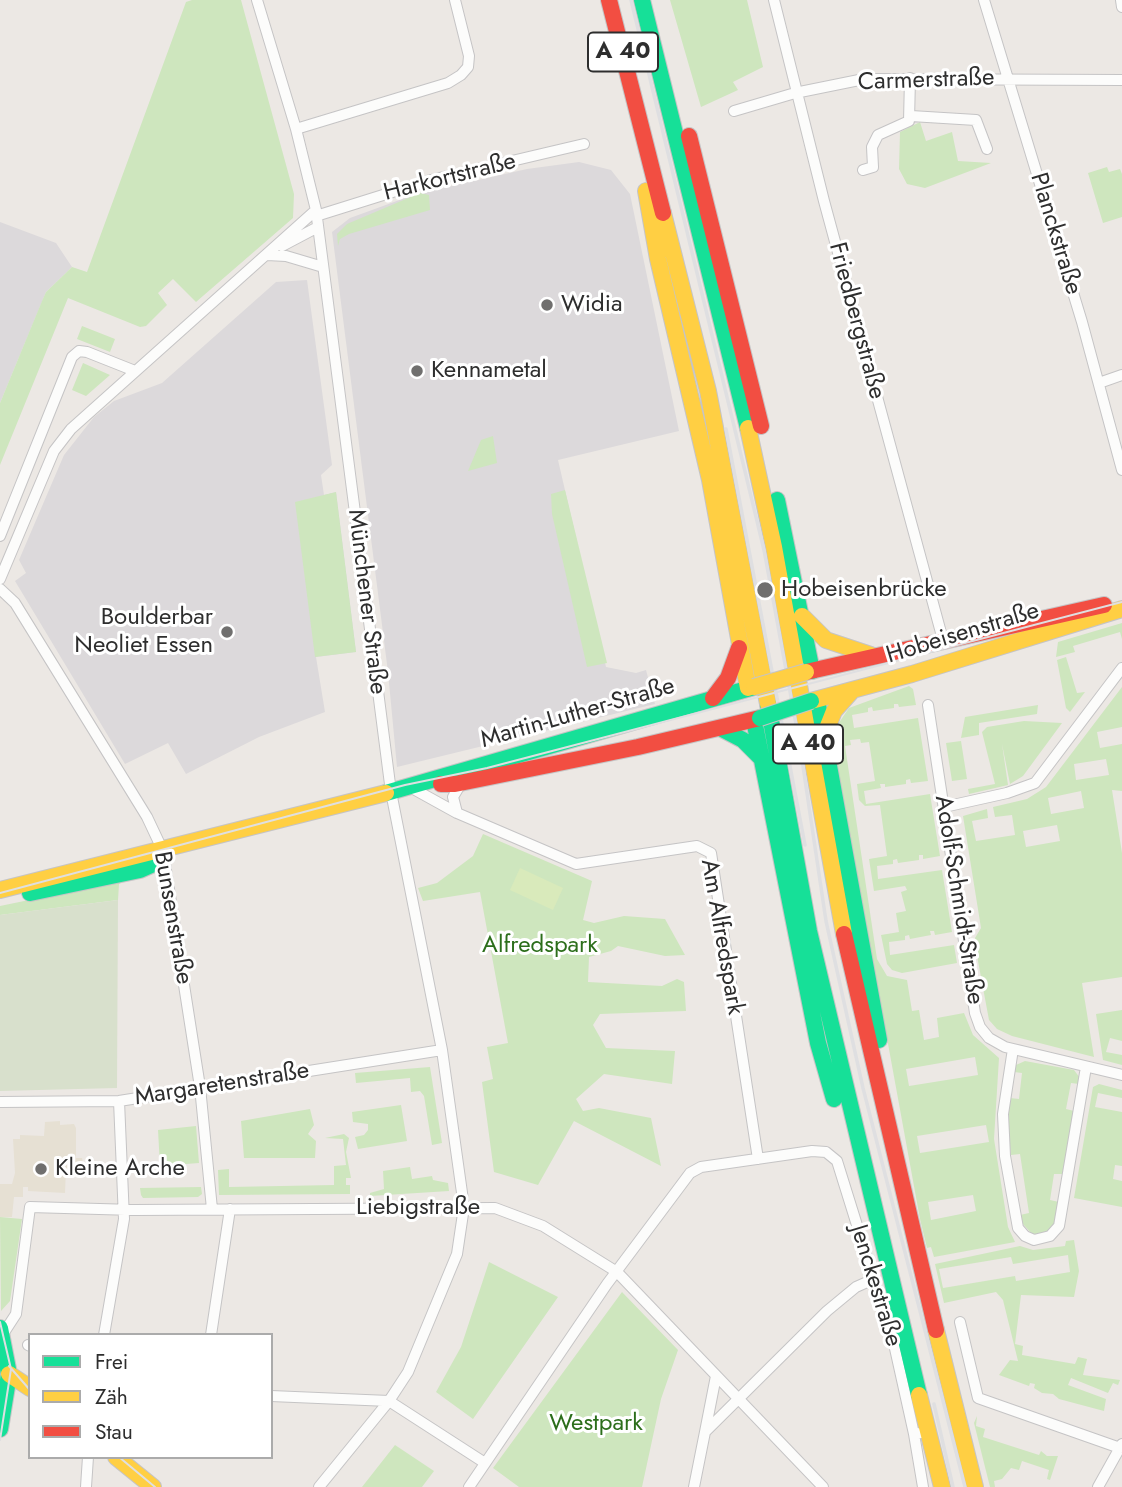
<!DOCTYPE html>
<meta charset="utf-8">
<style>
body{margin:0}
#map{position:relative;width:1122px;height:1487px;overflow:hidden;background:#ece8e4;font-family:Jost,sans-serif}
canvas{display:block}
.legend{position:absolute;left:28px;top:1333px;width:245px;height:126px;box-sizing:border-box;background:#fff;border:2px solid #ababab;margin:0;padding:9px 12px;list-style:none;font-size:21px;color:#2e2e2e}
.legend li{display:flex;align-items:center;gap:14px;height:35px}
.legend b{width:35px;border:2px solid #ababab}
</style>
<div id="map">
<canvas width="1122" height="1487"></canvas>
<ul class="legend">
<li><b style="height:9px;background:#16e098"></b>Frei</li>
<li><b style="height:9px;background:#ffcf43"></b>Zäh</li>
<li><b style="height:9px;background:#f24e42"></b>Stau</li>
</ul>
</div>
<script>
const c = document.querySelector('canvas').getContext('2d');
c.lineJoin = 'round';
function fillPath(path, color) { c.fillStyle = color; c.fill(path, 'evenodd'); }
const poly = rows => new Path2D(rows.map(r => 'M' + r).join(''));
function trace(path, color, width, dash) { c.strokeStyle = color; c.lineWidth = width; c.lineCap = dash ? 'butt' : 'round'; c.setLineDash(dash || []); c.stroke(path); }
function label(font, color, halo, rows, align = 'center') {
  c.font = font + ' Jost,sans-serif'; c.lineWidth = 6; c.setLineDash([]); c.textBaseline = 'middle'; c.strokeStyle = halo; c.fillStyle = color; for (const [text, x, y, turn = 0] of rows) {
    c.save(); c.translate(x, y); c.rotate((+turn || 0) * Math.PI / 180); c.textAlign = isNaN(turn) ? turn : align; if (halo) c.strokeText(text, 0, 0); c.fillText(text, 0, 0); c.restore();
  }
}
fillPath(poly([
 [579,162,611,170,630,194,679,431,558,460,606,667,636,673,646,670,655,704,397,767,388,672,332,232,350,218,416,194,527,169],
 [0,222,56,243,72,267,46,292,0,403],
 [307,280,332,465,321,475,324,495,336,492,356,652,316,657,325,712,259,737,186,774,168,743,125,764,15,581,26,573,19,560,64,455,94,417,114,401,162,383,276,282]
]), '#dcd9db');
fillPath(poly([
 [60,1121,60,1125,74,1124,76,1128,76,1158,82,1158,85,1174,79,1174,79,1170,66,1169,65,1193,28,1191,28,1187,23,1187,23,1197,14,1197,12,1217,0,1217,0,1184,12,1184,15,1173,13,1139,20,1139,20,1135,44,1136,45,1122]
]), '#e6e0d3');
fillPath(poly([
 [192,0,241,0,294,194,293,218,196,302,173,279,158,293,167,305,146,326,140,327,68,298,0,465,0,403,42,301,46,292,72,267,87,272,186,2],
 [670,0,747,0,763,67,733,82,738,90,701,107],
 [920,122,926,141,952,132,958,161,991,163,925,188,907,184,899,169,900,132],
 [1107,167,1109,172,1120,169,1122,174,1122,217,1103,223,1088,173],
 [420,193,429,195,430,210,349,234,340,239,338,246,337,234,347,224],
 [82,326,115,339,110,352,77,339],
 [83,363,110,375,86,396,72,390],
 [493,436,497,463,468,471,481,440],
 [565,490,607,663,587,667,552,514,551,494],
 [336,492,356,652,315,657,295,502],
 [1122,623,1122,639,1120,632,1073,646,1075,652,1056,657,1058,642],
 [1066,657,1077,693,1085,692,1070,712,1066,708,1057,660],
 [909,686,913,689,916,705,899,707,898,704,894,704,894,708,873,711,872,707,868,708,868,712,852,715,854,728,918,718,928,781,911,783,910,779,906,780,906,784,885,787,885,784,880,784,881,788,864,791,866,804,930,794,940,856,923,859,923,855,919,855,919,860,898,863,897,859,893,860,893,864,877,866,878,879,942,870,952,932,935,935,934,931,930,931,931,935,910,939,909,935,905,936,905,940,889,942,890,955,954,945,957,963,902,973,892,970,887,964,881,935,899,932,896,913,906,911,901,892,907,890,905,886,874,891,869,859,887,856,880,805,865,806,859,800,857,784,875,781,869,742,861,743,860,739,850,740,851,745,845,746,877,959,887,976,907,980,912,1011,919,1010,924,1040,939,1037,937,1018,964,1013,973,1035,999,1058,994,1139,1008,1227,1015,1242,934,1257,931,1247,927,1248,920,1219,834,748,836,727,849,708],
 [975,1057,978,1075,909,1086,906,1069],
 [986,1125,989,1142,920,1153,917,1136],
 [973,1195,976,1211,931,1220,928,1202],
 [1122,687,1122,727,1097,732,1100,748,1122,744,1122,791,1112,790,1122,853,1122,977,1082,983,1094,1057,1012,1036,997,1029,989,1020,975,945,975,938,981,928,963,816,987,809,988,818,972,821,976,841,1015,835,1012,815,995,817,993,807,1027,799,1046,787],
 [1106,759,1109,775,1076,780,1074,764],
 [1081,791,1084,808,1051,814,1048,798],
 [1057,825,1060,841,1026,847,1023,831],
 [1038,705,1037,714,979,723,979,735,961,738,965,717],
 [1024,721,1062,723,1023,776,1010,784,1002,744,1008,785,969,794,968,789,995,784,982,732,987,727],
 [961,741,967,779,952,781,946,743],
 [483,834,592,881,583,920,594,923,624,916,665,919,685,955,665,956,618,946,611,951,589,957,588,982,662,986,677,979,684,982,686,1011,600,1014,593,1025,606,1048,675,1051,672,1084,604,1074,576,1099,583,1111,599,1108,651,1118,661,1166,574,1121,538,1185,494,1172,482,1082,493,1079,487,1047,508,1043,480,892,423,901,418,888,437,883,473,856],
 [126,880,119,884,118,900,0,915,0,906],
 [1122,1010,1122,1041,1110,1038,1106,1052,1122,1055,1122,1065,1103,1060,1096,1014],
 [1025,1061,1074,1070,1080,1078,1079,1084,1071,1083,1066,1109,1074,1111,1063,1174,1054,1174,1050,1200,1059,1202,1054,1225,1050,1231,1033,1235,1022,1223,1020,1215,1029,1213,1020,1154,1011,1155,1008,1124,1010,1098,1019,1099,1022,1073,1014,1072,1016,1065],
 [430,1067,442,1143,432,1145,424,1096,420,1091,411,1092,410,1078,356,1083,355,1073],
 [1099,1084,1122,1090,1122,1098,1098,1093,1095,1107,1122,1112,1122,1166,1115,1165,1113,1179,1122,1181,1122,1207,1074,1198,1093,1087],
 [401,1105,407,1141,358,1149,355,1137,364,1135,368,1130,368,1124,353,1122,352,1112],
 [310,1109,314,1125,308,1134,316,1141,315,1158,244,1158,241,1121],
 [196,1126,199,1163,160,1166,158,1130],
 [344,1134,349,1138,346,1152,351,1178,346,1178,346,1185,350,1185,350,1194,219,1195,218,1170,229,1169,229,1187,334,1185,334,1166,346,1165,343,1139,325,1138],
 [410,1167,412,1179,432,1176,433,1180,448,1183,449,1191,370,1196,370,1193,384,1189,383,1171],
 [201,1187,202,1194,198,1197,143,1198,141,1195,140,1188],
 [0,1217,22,1219,10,1301,1,1311],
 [1074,1240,1079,1271,1074,1297,1021,1295,1015,1344,1023,1346,1022,1355,1075,1364,1078,1357,1087,1359,1083,1375,1120,1380,1118,1385,1113,1383,1108,1393,1071,1378,1068,1385,1106,1399,1104,1411,1059,1399,1053,1394,1042,1393,1034,1388,1035,1384,1030,1383,1029,1386,999,1375,1010,1360,1018,1361,1003,1300,996,1292,944,1303,935,1264,1020,1246,1033,1250,1065,1246,1066,1241],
 [1068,1255,1070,1272,1016,1281,1015,1276,943,1288,939,1269,1011,1257,1013,1264],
 [489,1262,558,1297,473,1419,436,1392,461,1347],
 [622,1292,678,1350,661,1399,642,1487,519,1487,493,1468],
 [977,1416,976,1426,985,1429,983,1437,1039,1455,1041,1451,1047,1456,1058,1456,1050,1480,1047,1479,1049,1470,1022,1461,1019,1470,1011,1468,1002,1479,994,1481,995,1487,990,1487,974,1423],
 [395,1445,434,1471,422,1487,362,1487]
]), '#cee6be');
fillPath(poly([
 [118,900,117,1088,0,1091,0,915]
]), '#d8e0cc');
fillPath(poly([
 [520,868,563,888,553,910,510,890]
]), '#d9eabb');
const street = poly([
 [257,0,296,129,316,210,391,792,442,1050,464,1207,457,1254,408,1372,389,1401,319,1487],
 [774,0,824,201,943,640],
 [984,0,1082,322,1122,470],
 [1121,0,1122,7],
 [734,111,795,93,864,79,1122,80],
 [911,116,976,120,987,149],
 [296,129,448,83,461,75,468,67,469,56,455,0],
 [863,170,873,167,872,147,878,135,909,121,910,78],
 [316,216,431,180,584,144],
 [282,246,318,227],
 [267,255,286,256,323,267],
 [1099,383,1122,375],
 [0,536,72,357,79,351,87,352,135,371],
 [0,579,54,451,71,429,316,210],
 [0,589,15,603,147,817,163,851,200,1087,212,1209],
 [928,705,975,1013,980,1027,989,1038,1005,1047,1122,1075],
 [410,787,457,813,576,864,697,846,711,853,758,1159],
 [944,807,1007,793,1035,783,1122,668],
 [457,813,453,797,462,782],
 [1013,1049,1003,1114,1005,1156,1018,1228,1025,1236,1034,1240,1050,1236,1059,1226,1086,1067],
 [0,1102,119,1101,442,1050],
 [960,1322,978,1398,1120,1448],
 [3,1334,16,1314,30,1207,134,1210,495,1208,543,1226,617,1272,823,1487],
 [104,1335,124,1219,119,1101],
 [211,1335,230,1209],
 [28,1345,30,1346],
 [271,1396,389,1401,485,1463],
 [705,1432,716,1376],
 [921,1433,914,1434,923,1487],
 [86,1487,88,1457],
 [469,1487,607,1284,690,1173,701,1167,812,1151,826,1152,837,1161,894,1344,914,1434],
 [694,1487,705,1432,827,1311,856,1287,874,1279],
 [1098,1487,1122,1444]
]);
const fast = poly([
 [642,0,748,428],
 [777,500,812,671],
 [817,700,879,1040],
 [768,704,809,931,919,1395],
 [754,720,818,1043,834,1099],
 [722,729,743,740,761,758],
 [386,793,754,687],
 [30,893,140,870,158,862,163,851],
 [0,1328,9,1374,0,1429]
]);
const slow = poly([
 [646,191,658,259,710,480,748,688],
 [663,213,708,391,768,704],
 [748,428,774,547,844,934],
 [802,616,826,640,871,655],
 [811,701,912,674,1122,609],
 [824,736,834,711,851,692],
 [0,890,386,793],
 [936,1330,975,1487],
 [9,1374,30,1388],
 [919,1395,942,1487],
 [116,1457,153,1487]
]);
const jam = poly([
 [609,0,663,213],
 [689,136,761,426],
 [806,672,1104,605],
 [713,698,728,678,739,648],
 [441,784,455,784,638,747,760,718],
 [844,934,936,1330]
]);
trace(street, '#c5c4c5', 12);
trace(fast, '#c5c4c5', 18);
trace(slow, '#c5c4c5', 18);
trace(jam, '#c5c4c5', 18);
trace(street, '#fcfcfb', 10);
trace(fast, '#16e098', 16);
trace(slow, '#ffcf43', 16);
trace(jam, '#f24e42', 16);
trace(poly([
 [0,893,405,785,487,768,1122,602],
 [0,1322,11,1369,0,1440],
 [9,1366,30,1390],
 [119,1457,155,1487]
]), '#dfdfe1', 2);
trace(poly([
 [631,0,764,550,800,746,826,921,863,1088,965,1487],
 [726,429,805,845],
 [934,1404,953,1487]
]), '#dfdfe1', 3.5);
const fastBridge = poly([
 [760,718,811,701]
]);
const slowBridge = poly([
 [754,687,806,672]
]);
trace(fastBridge, '#c5c4c5', 18, []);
trace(slowBridge, '#c5c4c5', 18, []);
trace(fastBridge, '#16e098', 16);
trace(slowBridge, '#ffcf43', 16);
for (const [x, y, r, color] of [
 [547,305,7,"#706f6e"],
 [417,371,7,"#706f6e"],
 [765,590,9,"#706f6e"],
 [227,632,7,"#706f6e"],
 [41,1169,7,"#706f6e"]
]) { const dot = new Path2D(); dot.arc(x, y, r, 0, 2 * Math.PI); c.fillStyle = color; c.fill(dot); trace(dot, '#fff', 2.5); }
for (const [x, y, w] of [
 [623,52,70],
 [808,744,70]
]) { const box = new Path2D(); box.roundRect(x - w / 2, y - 19.5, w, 39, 5); c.fillStyle = '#fff'; c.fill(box); trace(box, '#2e2e2e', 2); }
label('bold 23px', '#2e2e2e', null, [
 ["A 40",623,52],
 ["A 40",808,744]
]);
label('24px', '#2e2e2e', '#fff', [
 ["Carmerstraße",926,81,-2],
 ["Harkortstraße",450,178,-14],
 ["Planckstraße",1055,234,73],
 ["Friedbergstraße",856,321,75],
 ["Münchener Straße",366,602,83],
 ["Hobeisenstraße",963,634,-17],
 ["Martin-Luther-Straße",578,714,-16],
 ["Adolf-Schmidt-Straße",958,900,81],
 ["Bunsenstraße",172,918,80],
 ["Am Alfredspark",721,937,80],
 ["Margaretenstraße",222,1085,-9],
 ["Liebigstraße",418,1208],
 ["Jenckestraße",875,1286,73]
]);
label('24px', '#2e2e2e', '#fff', [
 ["Widia",561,305],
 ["Kennametal",431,371],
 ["Hobeisenbrücke",781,590],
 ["Boulderbar",213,618,"right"],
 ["Neoliet Essen",213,646,"right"],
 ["Kleine Arche",55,1169]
], 'left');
label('24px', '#2c6e1b', '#fff', [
 ["Alfredspark",540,946],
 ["Westpark",596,1424]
]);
</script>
